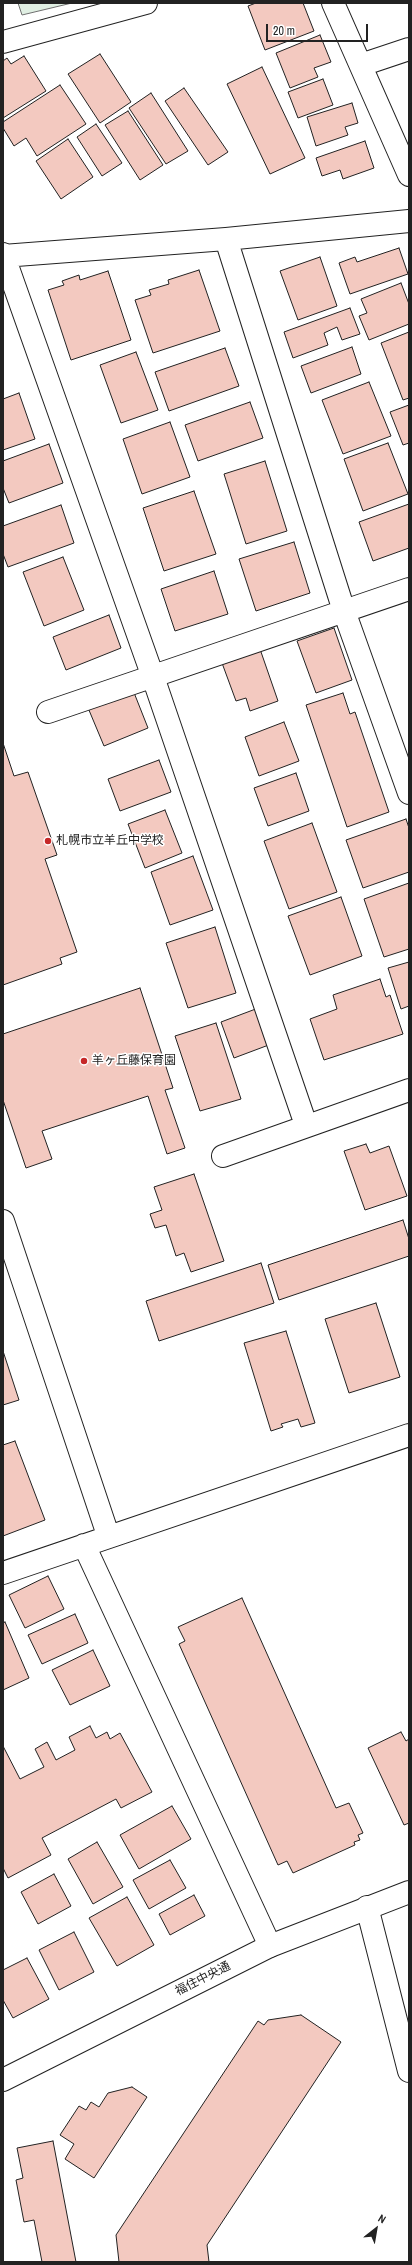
<!DOCTYPE html>
<meta charset="utf-8">
<style>
body{margin:0}
#map{position:relative;width:412px;height:2265px;overflow:hidden;background:#fff;font-family:"Archivo Narrow",sans-serif}
canvas{display:block}
.frame{position:absolute;inset:0;border:4px solid #222;pointer-events:none}
.north{position:absolute;left:356px;top:2209px;width:40px;height:40px;-webkit-text-stroke:3px #fff;paint-order:stroke;rotate:31deg;font-size:11px;font-weight:700;line-height:16px;text-align:center;color:#222}
.north::after{content:'';display:block;margin:auto;width:14px;height:18px;background:#222;clip-path:polygon(50% 0,100% 100%,50% 72%,0 100%)}
.scale{position:absolute;left:266px;top:24px;width:102px;height:18px;box-sizing:border-box;border:2px solid #222;border-top:0;padding-left:5px;font-size:12px;line-height:14px;white-space:nowrap;color:#222;-webkit-text-stroke:3px #fff;paint-order:stroke}
</style>
<div id="map">
<canvas width="412" height="2265"></canvas>
<div class="frame"></div>
<div class="north">N</div>
<div class="scale">20 m</div>
</div>
<script>
const c = document.querySelector('canvas').getContext('2d');
c.lineJoin = 'round';
function fillPath(path, color) { c.fillStyle = color; c.fill(path, 'evenodd'); }
const poly = rows => new Path2D(rows.map(r => 'M' + r).join(''));
function trace(path, color, width, dash) { c.strokeStyle = color; c.lineWidth = width; c.lineCap = dash ? 'butt' : 'round'; c.setLineDash(dash || []); c.stroke(path); }
function label(font, color, halo, rows, align = 'center') {
  c.font = font + ' "Archivo Narrow","Noto Sans JP",sans-serif'; c.lineWidth = 3; c.setLineDash([]); c.textBaseline = 'middle'; c.strokeStyle = halo; c.fillStyle = color; for (const [text, x, y, turn = 0] of rows) {
    c.save(); c.translate(x, y); c.rotate((+turn || 0) * Math.PI / 180); c.textAlign = isNaN(turn) ? turn : align; if (halo) c.strokeText(text, 0, 0); c.fillText(text, 0, 0); c.restore();
  }
}
const green = poly([
 [18,3,72,3,22,15,18,3]
]);
fillPath(green, '#e0efe3');
trace(green, '#6f6f6f', 1);
const building = poly([
 [256,3,303,3,314,31,265,50,248,6,256,3],
 [320,35,331,62,314,68,318,77,290,88,276,53,320,35],
 [100,54,131,102,100,123,68,74,100,54],
 [24,56,46,91,3,118,3,61,7,58,11,64,24,56],
 [262,67,305,158,270,174,227,84,262,67],
 [323,79,333,105,298,118,288,92,323,79],
 [60,85,86,124,37,156,26,138,14,146,3,128,3,122,60,85],
 [184,88,228,152,208,165,165,101,184,88],
 [151,93,188,151,166,164,129,108,151,93],
 [352,103,358,123,345,127,348,135,316,146,307,117,352,103],
 [128,111,163,165,140,180,105,125,128,111],
 [96,124,122,163,102,176,77,137,96,124],
 [68,139,93,177,61,199,36,161,68,139],
 [365,141,374,168,343,179,340,170,322,176,316,158,365,141],
 [399,248,408,274,350,294,339,263,355,257,357,262,399,248],
 [320,257,337,306,298,320,280,271,320,257],
 [199,270,220,331,153,353,135,300,151,295,149,290,169,284,168,280,199,270],
 [108,271,131,340,71,360,48,290,64,285,62,281,79,275,80,280,108,271],
 [401,283,409,304,409,324,369,340,359,316,367,313,361,299,401,283],
 [350,308,360,334,342,340,337,327,324,333,328,345,293,358,284,332,350,308],
 [409,332,409,398,403,400,381,343,409,332],
 [352,347,361,374,311,393,301,366,352,347],
 [225,348,239,386,169,411,155,372,225,348],
 [136,352,158,410,121,423,100,365,136,352],
 [369,382,391,436,343,454,322,400,369,382],
 [19,393,35,439,3,450,3,399,19,393],
 [250,402,263,438,198,461,185,425,250,402],
 [409,405,409,443,403,445,390,412,409,405],
 [170,422,190,477,142,494,123,439,170,422],
 [388,443,408,494,363,511,344,459,388,443],
 [49,444,63,483,9,503,3,488,3,461,49,444],
 [265,461,287,531,246,544,224,474,265,461],
 [194,491,216,554,164,571,143,508,194,491],
 [409,504,409,548,373,561,359,522,409,504],
 [61,505,74,543,8,567,3,554,3,526,61,505],
 [294,542,310,593,256,611,239,559,294,542],
 [63,557,84,610,44,626,23,572,63,557],
 [214,571,228,614,175,631,161,589,214,571],
 [109,615,121,648,66,670,53,637,109,615],
 [334,628,352,680,316,693,297,641,334,628],
 [260,649,278,701,250,711,246,698,236,701,222,663,260,649],
 [131,685,148,728,104,746,86,703,131,685],
 [343,693,350,714,355,712,389,812,347,827,306,705,343,693],
 [284,722,299,761,259,776,245,737,284,722],
 [3,743,14,776,28,772,57,855,45,859,77,952,60,958,62,964,3,985,3,743],
 [159,760,171,792,120,811,108,779,159,760],
 [296,773,309,811,268,826,254,788,296,773],
 [165,810,182,853,145,868,128,824,165,810],
 [406,819,409,828,409,872,363,888,346,840,406,819],
 [312,823,337,892,289,909,264,841,312,823],
 [193,856,213,910,170,925,151,872,193,856],
 [409,883,409,949,384,957,364,899,409,883],
 [341,897,362,956,310,975,288,916,341,897],
 [215,927,236,993,188,1008,166,943,215,927],
 [409,962,409,1006,401,1009,388,968,409,962],
 [380,979,386,997,390,995,403,1034,324,1060,310,1019,337,1009,333,995,380,979],
 [140,988,173,1088,165,1090,185,1148,167,1154,148,1096,42,1131,52,1159,26,1168,3,1100,3,1034,140,988],
 [261,1007,274,1043,234,1058,221,1022,261,1007],
 [216,1023,241,1099,200,1111,175,1036,216,1023],
 [366,1144,370,1153,389,1146,407,1196,365,1210,344,1151,366,1144],
 [194,1174,224,1261,191,1272,184,1253,176,1256,166,1225,155,1228,150,1214,162,1210,154,1187,194,1174],
 [403,1220,409,1239,409,1256,279,1300,268,1265,403,1220],
 [261,1263,274,1303,159,1341,146,1301,261,1263],
 [376,1303,400,1377,349,1393,325,1319,376,1303],
 [286,1331,315,1423,301,1427,298,1419,281,1424,283,1427,271,1431,244,1343,286,1331],
 [3,1351,19,1400,3,1405,3,1351],
 [15,1441,45,1520,3,1536,3,1445,15,1441],
 [48,1576,64,1609,25,1628,9,1595,48,1576],
 [242,1598,336,1808,349,1803,363,1833,358,1835,360,1840,354,1842,355,1845,293,1873,287,1861,278,1865,179,1644,185,1641,178,1627,242,1598],
 [75,1614,88,1643,42,1664,28,1635,75,1614],
 [5,1622,29,1678,3,1690,3,1623,5,1622],
 [93,1650,110,1686,70,1705,52,1670,93,1650],
 [90,1726,96,1738,107,1732,110,1739,120,1733,152,1792,121,1808,116,1799,42,1838,51,1855,8,1878,3,1868,3,1746,20,1779,44,1767,35,1749,47,1742,56,1760,75,1750,69,1737,90,1726],
 [401,1732,406,1741,409,1739,409,1823,404,1825,368,1748,401,1732],
 [172,1806,191,1839,139,1869,120,1835,172,1806],
 [97,1842,123,1887,93,1904,68,1859,97,1842],
 [170,1860,186,1888,149,1909,133,1880,170,1860],
 [54,1874,71,1906,38,1924,21,1892,54,1874],
 [194,1895,205,1916,170,1935,159,1914,194,1895],
 [127,1897,154,1945,117,1966,89,1918,127,1897],
 [74,1932,94,1972,59,1990,39,1950,74,1932],
 [27,1958,49,1999,13,2018,3,2000,3,1970,27,1958],
 [301,2015,341,2042,207,2245,209,2262,119,2262,116,2235,258,2021,264,2025,268,2020,301,2015],
 [132,2087,147,2097,94,2178,65,2159,74,2144,60,2135,79,2106,86,2110,91,2102,99,2107,108,2093,132,2087],
 [53,2141,76,2262,42,2262,34,2220,24,2222,16,2180,23,2178,17,2148,53,2141]
]);
fillPath(building, '#f3c9c0');
trace(building, '#222', 1);
const minor = poly([
 [333,3,409,175],
 [3,42,146,3],
 [361,65,409,49],
 [226,239,344,611,409,793],
 [3,254,153,677,306,1125],
 [3,256,226,239,409,221],
 [48,712,409,589],
 [223,1156,409,1090],
 [3,1221,108,1535],
 [84,1545,270,1946],
 [3,1573,409,1435],
 [367,1907,409,2071]
]);
const tertiary = poly([
 [3,2080,270,1946,409,1892]
]);
trace(minor, '#222', 24);
trace(tertiary, '#222', 24);
trace(minor, '#fff', 22);
trace(tertiary, '#fff', 22);
for (const [x, y, r, color] of [
 [48,841,4,"#c62828"],
 [84,1061,4,"#c62828"]
]) { const dot = new Path2D(); dot.arc(x, y, r, 0, 2 * Math.PI); c.fillStyle = color; c.fill(dot); trace(dot, '#fff', 1.5); }
label('12px', '#222', '#fff', [
 ["札幌市立羊丘中学校",56,841],
 ["羊ヶ丘藤保育園",92,1061]
], 'left');
label('12px', '#222', '#fff', [
 ["福住中央通",203,1979,-27]
]);
</script>
